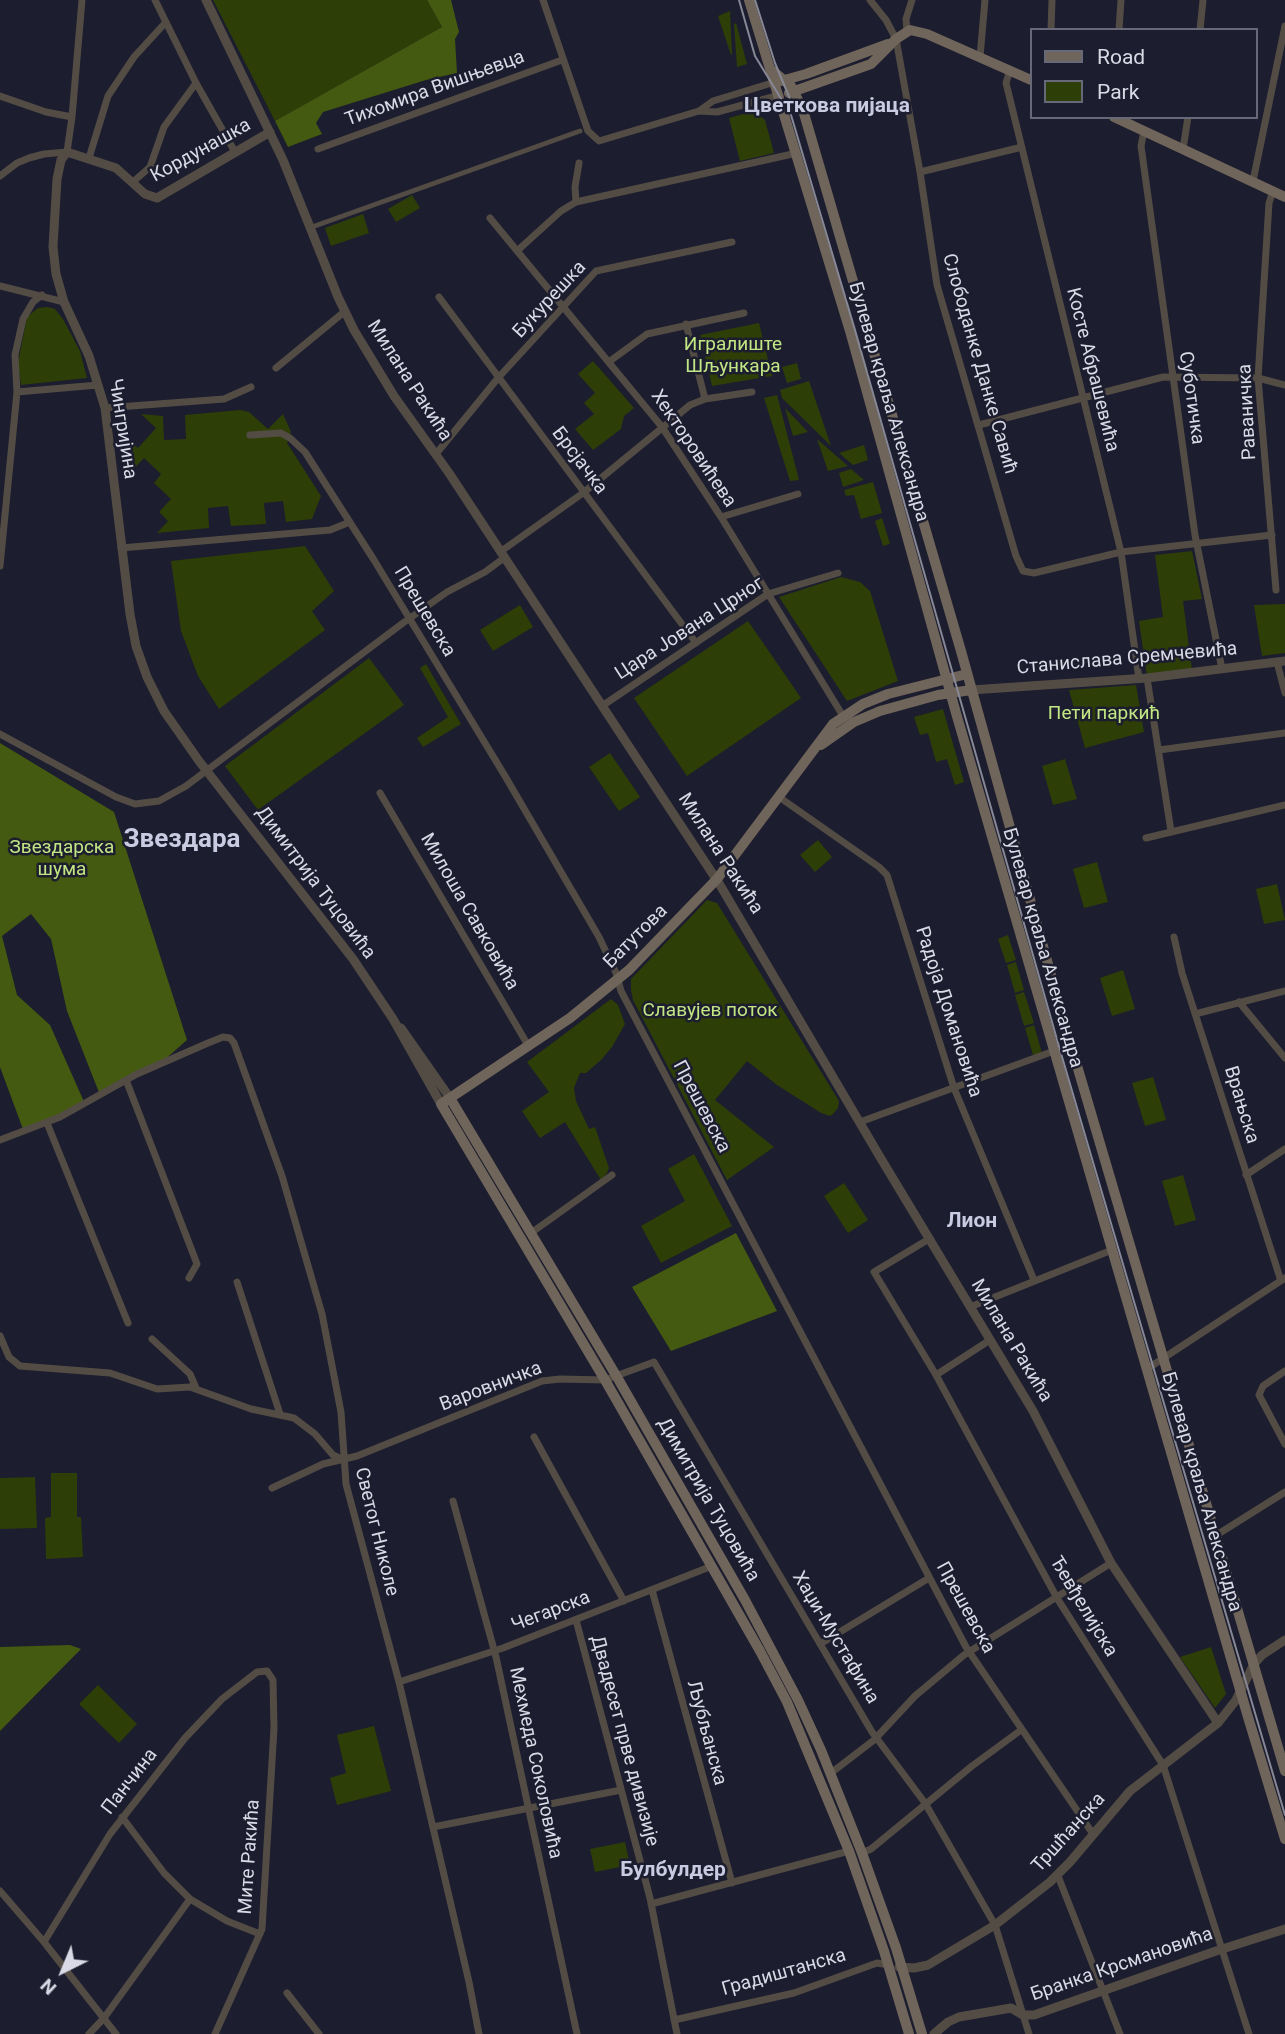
<!DOCTYPE html>
<meta charset="utf-8">
<style>
body{margin:0}
#map{position:relative;width:1285px;height:2034px;overflow:hidden;background:#1c1d2e;font-family:Roboto,sans-serif}
canvas{display:block}
.legend{position:absolute;left:1030px;top:28px;width:228px;height:91px;box-sizing:border-box;background:#1c1d2e;border:2px solid #686978;margin:0;padding:9px 12px;list-style:none;font-size:21px;color:#d9dae6}
.legend li{display:flex;align-items:center;gap:14px;height:35px}
.legend b{width:35px;border:2px solid #686978}
.north{position:absolute;left:28px;top:1936px;width:70px;height:70px;-webkit-text-stroke:5px #1c1d2e;paint-order:stroke;rotate:223deg;font-size:19px;font-weight:700;line-height:28px;text-align:center;color:#d9dae6}
.north::after{content:'';display:block;margin:auto;width:24px;height:32px;background:#d9dae6;clip-path:polygon(50% 0,100% 100%,50% 72%,0 100%)}
</style>
<div id="map">
<canvas width="1285" height="2034"></canvas>
<ul class="legend">
<li><b style="height:9px;background:#70655a"></b>Road</li>
<li><b style="height:19px;background:#2e3e07"></b>Park</li>
</ul>
<div class="north">N</div>
</div>
<script>
const c = document.querySelector('canvas').getContext('2d');
c.lineJoin = 'round';
function fillPath(path, color) { c.fillStyle = color; c.fill(path, 'evenodd'); }
const poly = rows => new Path2D(rows.map(r => 'M' + r).join(''));
function trace(path, color, width, dash) { c.strokeStyle = color; c.lineWidth = width; c.lineCap = dash ? 'butt' : 'round'; c.setLineDash(dash || []); c.stroke(path); }
function label(font, color, halo, rows, align = 'center') {
  c.font = font + ' Roboto,sans-serif'; c.lineWidth = 5; c.setLineDash([]); c.textBaseline = 'middle'; c.strokeStyle = halo; c.fillStyle = color; for (const [text, x, y, turn = 0] of rows) {
    c.save(); c.translate(x, y); c.rotate((+turn || 0) * Math.PI / 180); c.textAlign = isNaN(turn) ? turn : align; if (halo) c.strokeText(text, 0, 0); c.fillText(text, 0, 0); c.restore();
  }
}
fillPath(poly([
 [213,0,427,0,442,27,275,121],
 [730,11,732,54,731,55,718,16],
 [736,23,747,64,737,67,734,24],
 [754,111,765,120,774,153,740,161,729,118],
 [412,195,420,208,396,222,388,209],
 [363,214,369,233,331,246,325,228],
 [47,307,55,309,63,319,80,351,87,378,21,385,18,363,27,317,38,308],
 [759,323,772,376,712,386,700,335],
 [593,361,634,408,624,416,621,429,593,450,575,429,594,414,584,403,595,393,578,374],
 [797,363,801,379,787,383,782,367],
 [809,381,831,446,782,398,780,390],
 [777,395,799,480,790,481,764,398],
 [785,408,808,432,793,436],
 [240,410,249,412,268,429,283,414,291,432,287,443,321,496,312,519,286,522,283,501,264,503,266,524,231,526,228,506,208,508,209,528,157,533,168,521,159,512,171,499,154,483,161,474,144,458,125,478,118,431,138,448,156,428,141,414,163,416,164,440,186,439,185,415],
 [817,439,848,466,828,471],
 [864,445,868,460,853,465,839,453],
 [851,469,864,480,843,487,839,473],
 [873,482,882,513,861,519,854,495,846,496,844,490],
 [882,518,890,544,883,546,875,521],
 [305,546,334,591,312,611,325,630,219,709,198,676,181,631,171,561],
 [1192,551,1202,599,1183,601,1192,670,1147,676,1139,621,1163,617,1155,555],
 [841,577,860,582,870,591,898,681,847,701,779,597],
 [1285,604,1285,653,1262,656,1254,605],
 [520,605,533,627,493,651,480,630],
 [748,621,801,698,687,776,634,698],
 [369,658,404,705,258,810,225,766],
 [426,664,461,724,423,747,417,738,448,717,420,668],
 [1136,685,1144,732,1085,748,1069,690],
 [943,709,964,782,955,785,947,759,936,762,928,733,920,735,914,717],
 [610,753,640,797,619,811,589,767],
 [1065,759,1077,799,1053,805,1042,766],
 [818,840,832,857,815,872,800,855],
 [1097,862,1108,902,1084,908,1073,869],
 [1277,884,1285,920,1264,924,1256,889],
 [707,900,717,903,839,1101,838,1108,833,1114,830,1116,821,1113,777,1085,747,1061,715,1100,774,1147,727,1180,633,1000,631,990,631,979],
 [1008,935,1016,960,1006,963,998,939],
 [1016,962,1024,990,1015,993,1007,965],
 [1123,970,1135,1009,1112,1016,1100,978],
 [1024,992,1034,1023,1024,1026,1015,995],
 [611,999,618,1005,625,1024,612,1047,602,1059,586,1073,580,1073,574,1088,576,1101,589,1129,595,1127,609,1168,607,1173,601,1180,565,1122,540,1138,522,1111,549,1092,527,1062],
 [1034,1025,1042,1053,1033,1055,1025,1028],
 [1153,1077,1166,1120,1145,1126,1132,1083],
 [694,1154,732,1226,661,1263,641,1226,685,1201,668,1169],
 [1183,1175,1196,1220,1175,1226,1162,1181],
 [844,1183,868,1220,848,1233,824,1196],
 [51,1473,77,1473,77,1517,81,1517,83,1557,46,1559,45,1518,51,1517],
 [35,1477,37,1528,0,1529,0,1478],
 [1211,1647,1226,1694,1215,1708,1180,1657],
 [98,1685,137,1724,119,1743,79,1704],
 [374,1726,391,1791,337,1805,330,1778,346,1773,337,1735],
 [625,1842,630,1865,595,1872,590,1849]
]), '#2e3e07');
fillPath(poly([
 [427,0,451,0,459,32,455,39,457,73,426,80,323,112,316,123,322,134,288,147,275,121,442,27],
 [0,743,114,812,187,1040,162,1062,100,1095,67,1011,51,939,31,914,2,936,17,995,50,1025,85,1104,24,1132,0,1067],
 [736,1233,777,1311,671,1351,632,1287],
 [70,1645,81,1649,0,1731,0,1647]
]), '#445a10');
trace(poly([
 [312,227,580,131]
]), '#534c45', 5);
trace(poly([
 [155,0,196,83,235,152],
 [543,0,588,131,599,141,699,111,713,101,775,82],
 [870,0,886,20,896,39,920,172,937,285,1016,556,1023,571,1034,573,1121,552,1272,535],
 [1051,30,1052,0],
 [1119,30,1121,0],
 [1200,30,1203,0],
 [907,31,906,19,912,0],
 [980,57,985,0],
 [1010,70,1006,83,1121,552,1139,679],
 [0,96,46,112,72,117],
 [699,111,717,112,780,95],
 [1144,131,1141,146,1195,535,1222,669],
 [318,149,562,60],
 [1183,149,1188,117],
 [89,158,108,96,134,57,166,22],
 [920,172,1022,147],
 [0,176,17,163,29,158,44,154,67,152,72,117,82,0],
 [1253,181,1285,26],
 [133,182,150,167,164,127,196,83],
 [1273,191,1269,203,1258,378,1276,590],
 [576,202,575,187,579,163],
 [490,218,662,427,721,517,843,716],
 [517,251,561,211,576,202,797,153],
 [0,286,64,302],
 [439,297,696,643],
 [686,324,705,399],
 [610,361,647,334,744,313],
 [276,368,344,312],
 [17,392,98,385],
 [105,408,224,399,251,387],
 [979,425,1163,377,1258,378,1285,385],
 [250,435,281,433,290,438,305,452,374,560,505,776,599,937,616,973,621,991,966,1647,1093,1834],
 [436,454,498,378,596,271,732,242],
 [721,517,798,494],
 [121,548,330,530,350,522],
 [500,552,583,493,690,405,705,399,752,392],
 [0,566,17,392,15,355,23,319,33,302,42,295],
 [1277,662,1285,693],
 [1147,678,1171,831],
 [602,706,768,594,838,573],
 [0,734,116,797,135,804,159,801,186,786,403,623,447,592,485,572,504,558],
 [1159,750,1285,733],
 [380,793,529,1047],
 [779,797,879,867,887,875,954,1088,1034,1280],
 [1146,838,1285,805],
 [1174,937,1182,973,1281,1281],
 [1239,1002,1285,1058],
 [1195,1014,1285,991],
 [126,1080,194,1256,197,1264,189,1278],
 [860,1122,1054,1051],
 [47,1123,128,1323],
 [0,1140,60,1117,137,1074,208,1043,223,1037,230,1038,234,1043,282,1176,322,1314,341,1412,346,1484,399,1682,469,1982,479,2034],
 [1246,1175,1285,1149],
 [531,1233,612,1175],
 [929,1239,874,1272,936,1375,1057,1598,1163,1765,1249,2034],
 [237,1282,280,1414],
 [970,1307,1112,1250],
 [0,1336,9,1357,20,1366,110,1373,157,1389,190,1387,251,1409,294,1418,315,1434,333,1455,342,1459],
 [152,1339,190,1374,196,1388],
 [1147,1369,1285,1278],
 [1285,1371,1263,1386,1259,1395,1285,1444],
 [936,1375,990,1340],
 [534,1437,624,1601],
 [272,1488,323,1464,357,1456,542,1381,560,1379,605,1380,654,1362,872,1732,925,1803,995,1925,1029,2034],
 [453,1501,496,1657,577,2034],
 [1215,1536,1285,1492],
 [652,1590,732,1883],
 [576,1620,650,1898,677,2034],
 [820,1644,929,1578],
 [399,1682,503,1648,712,1566],
 [831,1773,874,1740,915,1696,964,1655,1111,1563],
 [122,1817,164,1873,190,1899,227,1921,260,1934],
 [433,1827,621,1790],
 [862,1853,871,1849,972,1766,1021,1730],
 [1058,1876,1120,2034],
 [0,1891,44,1942,116,2034],
 [651,1904,849,1851],
 [44,1942,110,1834,185,1738,222,1699,257,1672,267,1671,273,1680,274,1728,262,1929,215,2034],
 [287,1993,319,2034],
 [674,2020,794,1993,877,1963,889,1965],
 [89,2034,104,2018,190,1899]
]), '#534c45', 7);
trace(poly([
 [206,0,283,160,338,297,354,330,394,396,449,473,720,885,880,1157,1033,1411,1111,1563,1218,1723],
 [270,132,157,198,145,194,116,168,67,152,61,160,57,179,53,247,56,274,64,302,89,356,105,408,130,614,136,646,147,677,164,711,199,761,353,959,393,1019,441,1104],
 [971,690,1147,678,1285,661],
 [401,1028,450,1098],
 [899,1967,914,1968,928,1965,995,1925,1050,1882,1070,1862,1130,1791,1218,1723,1236,1700,1254,1664,1262,1655,1285,1640],
 [934,2034,948,2022,959,2017,1011,2008,1023,2015,1034,2015,1216,1951,1285,1929]
]), '#534c45', 9);
trace(poly([
 [749,0,850,331,956,713,1248,1717,1285,1839],
 [773,71,791,86,803,110,961,651,1063,1018,1285,1771],
 [781,81,806,74,888,44],
 [789,93,871,64,896,39,910,30,927,34,1031,80],
 [1114,117,1285,197],
 [821,745,854,722,880,711,938,695,971,690],
 [450,1098,617,1377,745,1600,798,1700,821,1750,862,1853,896,1948,922,2034],
 [909,2034,884,1951,849,1851,787,1702,760,1651,605,1380,441,1104,570,1018,629,970,717,879,833,724,863,704,888,694,967,674]
]), '#70655a', 10);
trace(poly([
 [739,0,755,56,791,115,855,330,1060,1050,1285,1815],
 [755,0,775,63,790,99]
]), '#878896', 2);
label('19px', '#d9dae6', '#1c1d2e', [
 ["Тихомира Вишњевца",435,89,-20],
 ["Кордунашка",201,151,-29],
 ["Букурешка",550,300,-47],
 ["Слободанке Данке Савић",979,364,74],
 ["Косте Абрашевића",1092,370,76],
 ["Милана Ракића",409,381,57],
 ["Суботичка",1191,398,82],
 ["Булевар краља Александра",888,402,74],
 ["Раваничка",1248,412,-93],
 ["Чингријина",122,429,81],
 ["Хекторовићева",693,449,56],
 ["Брсјачка",579,461,53],
 ["Прешевска",424,612,59],
 ["Цара Јована Црног",690,629,-33],
 ["Станислава Сремчевића",1127,659,-5],
 ["Милана Ракића",720,854,57],
 ["Димитрија Туцовића",315,883,53],
 ["Милоша Савковића",469,912,60],
 ["Батутова",636,937,-45],
 ["Булевар краља Александра",1042,948,74],
 ["Радоја Домановића",948,1012,72],
 ["Врањска",1241,1105,73],
 ["Прешевска",701,1107,62],
 ["Милана Ракића",1011,1341,59],
 ["Варовничка",491,1387,-21],
 ["Булевар краља Александра",1201,1492,74],
 ["Димитрија Туцовића",708,1500,60],
 ["Светог Николе",376,1532,76],
 ["Ђевђелијска",1083,1607,59],
 ["Прешевска",965,1608,61],
 ["Чегарска",551,1612,-21],
 ["Хаџи-Мустафина",835,1638,59],
 ["Љубљанска",706,1733,75],
 ["Двадесет прве дивизије",624,1741,75],
 ["Мехмеда Соколовића",535,1763,78],
 ["Панчина",130,1782,-52],
 ["Тршћанска",1069,1833,-48],
 ["Мите Ракића",250,1857,-86],
 ["Бранка Крсмановића",1122,1965,-19],
 ["Градиштанска",784,1973,-16]
]);
label('19px', '#c2e684', '#1c1d2e', [
 ["Игралиште",733,345],
 ["Шљункара",733,367],
 ["Пети паркић",1104,714],
 ["Звездарска",62,848],
 ["шума",62,870],
 ["Славујев поток",710,1011]
]);
label('bold 21px', '#c8cbe1', '#1c1d2e', [
 ["Цветкова пијаца",827,107],
 ["Лион",972,1222],
 ["Булбулдер",673,1871]
]);
label('bold 26px', '#c8cbe1', '#1c1d2e', [
 ["Звездара",182,840]
]);
</script>
